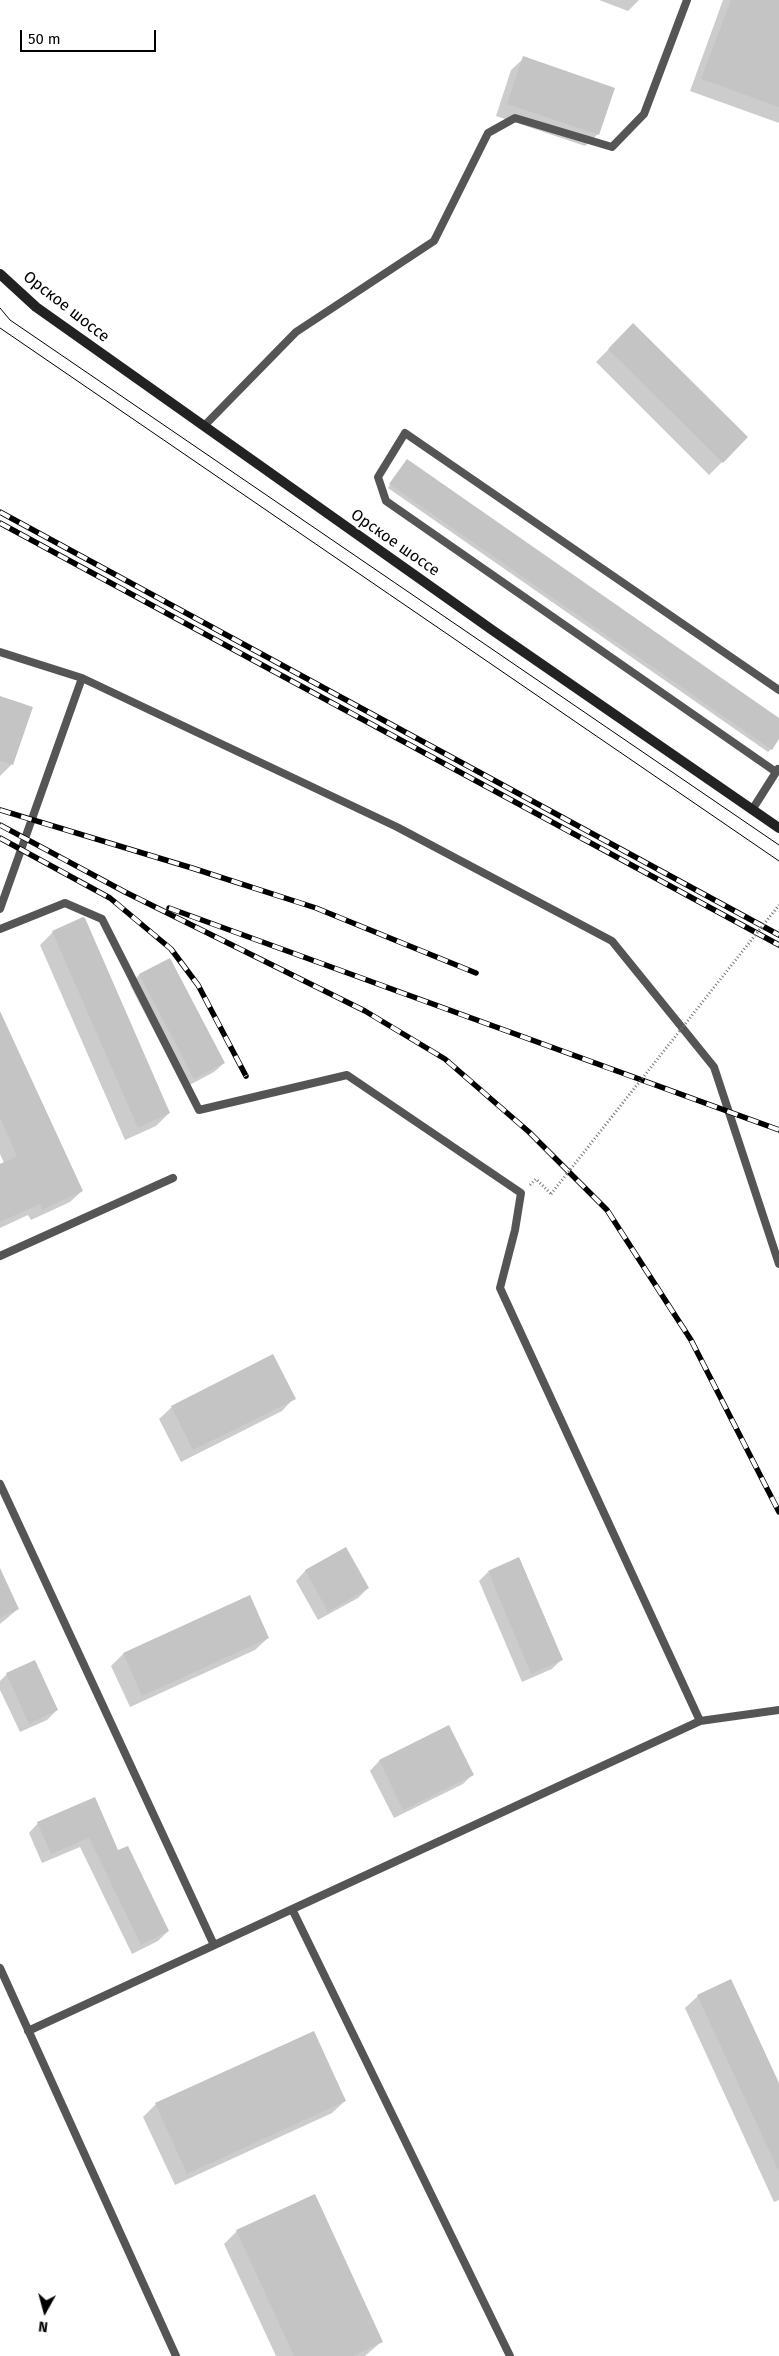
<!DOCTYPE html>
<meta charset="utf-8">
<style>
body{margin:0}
#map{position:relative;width:779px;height:2356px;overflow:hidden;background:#fff;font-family:"Fira Sans",sans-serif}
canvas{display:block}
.north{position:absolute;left:20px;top:2286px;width:50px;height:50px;-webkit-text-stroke:4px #fff;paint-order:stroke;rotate:187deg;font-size:14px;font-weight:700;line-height:20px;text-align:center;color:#000}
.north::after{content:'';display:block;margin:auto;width:18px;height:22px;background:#000;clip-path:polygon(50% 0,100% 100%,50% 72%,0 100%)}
.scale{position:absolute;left:20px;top:30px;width:136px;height:22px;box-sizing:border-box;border:2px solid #000;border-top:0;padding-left:6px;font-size:15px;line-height:18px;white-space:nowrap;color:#000;-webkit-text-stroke:4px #fff;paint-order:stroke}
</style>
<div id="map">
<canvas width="779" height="2356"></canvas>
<div class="north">N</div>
<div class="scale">50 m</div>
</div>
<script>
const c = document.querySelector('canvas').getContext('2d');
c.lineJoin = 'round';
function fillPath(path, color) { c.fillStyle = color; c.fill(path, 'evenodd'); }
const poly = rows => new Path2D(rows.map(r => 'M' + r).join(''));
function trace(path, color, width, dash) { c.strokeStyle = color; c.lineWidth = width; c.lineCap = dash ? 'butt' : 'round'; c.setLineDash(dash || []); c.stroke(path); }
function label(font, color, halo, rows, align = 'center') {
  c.font = font + ' "Fira Sans",sans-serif'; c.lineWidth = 4.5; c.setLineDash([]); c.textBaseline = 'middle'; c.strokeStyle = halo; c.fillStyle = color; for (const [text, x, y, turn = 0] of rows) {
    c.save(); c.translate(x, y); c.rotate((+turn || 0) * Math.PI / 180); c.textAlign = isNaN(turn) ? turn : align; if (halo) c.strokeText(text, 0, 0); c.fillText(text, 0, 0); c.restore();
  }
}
fillPath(poly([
 [599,0,639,0,628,11],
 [723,0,779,0,779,123,690,91],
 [524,58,598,134,585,146,496,116,511,70],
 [633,325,747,437,709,475,596,362],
 [405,463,779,719,779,737,771,749,768,752,388,488],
 [0,697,31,708,11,765,0,776],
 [53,932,169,1113,156,1126,125,1140,40,945],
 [169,960,224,1063,214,1072,184,1088,130,985,139,975],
 [0,1014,82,1191,70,1202,31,1220,28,1215,0,1228,0,1165,4,1163,0,1154],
 [294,1398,282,1411,181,1462,159,1419,172,1407],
 [345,1549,368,1588,358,1598,318,1620,296,1581,305,1571],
 [0,1571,18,1609,0,1624],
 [488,1572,561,1660,552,1669,522,1682,479,1581],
 [249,1597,268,1638,255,1650,130,1707,111,1666,123,1654],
 [7,1674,57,1710,47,1720,20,1732,0,1690,0,1681],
 [448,1727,472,1775,463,1784,394,1818,370,1771,379,1761],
 [95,1799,118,1852,168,1931,158,1941,132,1954,80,1847,42,1863,29,1833,38,1823],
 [698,1996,779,2086,779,2200,774,2202,685,2008],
 [345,2101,332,2113,175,2185,143,2117,156,2104],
 [237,2231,381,2342,365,2356,276,2356,224,2244]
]), '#0003');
fillPath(poly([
 [731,0,779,0,779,107,701,79],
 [523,56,615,88,599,135,507,104],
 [633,323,748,437,723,463,608,349],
 [407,459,779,718,779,739,772,750,389,484],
 [0,696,33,707,13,765,0,761],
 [83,917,85,918,170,1113,138,1128,52,931],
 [170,958,225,1063,194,1079,139,974],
 [0,1011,83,1191,42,1210,40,1204,0,1222,0,1164,17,1156,0,1118],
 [273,1354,296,1399,193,1450,171,1406],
 [346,1547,369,1588,328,1612,305,1570],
 [519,1557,563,1660,531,1674,488,1571],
 [0,1568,19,1609,0,1618],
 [250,1595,269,1638,142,1696,123,1653],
 [35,1660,58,1710,29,1724,6,1673],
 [449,1725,474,1775,403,1810,379,1760],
 [95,1797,118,1850,128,1846,169,1931,141,1945,89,1838,51,1854,37,1822],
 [731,1979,779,2083,779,2172,697,1995],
 [314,2031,346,2101,187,2174,155,2103],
 [315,2194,383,2342,352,2356,294,2356,236,2230]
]), '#c4c4c4');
trace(poly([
 [530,1185,536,1179,551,1194]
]), '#777', 3, [1, 2.5]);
trace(poly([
 [204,426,296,332,434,241,488,133,515,118,612,147,644,114,687,0],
 [0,652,82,678,397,827,612,941,714,1067,779,1264],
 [776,772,386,501,378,477,405,433,779,690],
 [752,810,778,769],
 [0,909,82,678],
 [0,929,65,903,102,919,199,1110,347,1075,521,1193,515,1230,500,1288,700,1721],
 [0,1256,173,1178],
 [0,1484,214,1945],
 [292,1909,510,2356],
 [0,1968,176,2356],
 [28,2031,700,1721,779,1710]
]), '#555', 8);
trace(poly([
 [0,274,36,307,495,632,779,828]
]), '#222', 10);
trace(poly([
 [0,308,10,320,779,845],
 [0,328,779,861]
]), '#000', 1);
const rail = poly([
 [0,512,779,935],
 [0,523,779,945],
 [0,810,192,868,316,908,476,973],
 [0,825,125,892,365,1011,445,1059,529,1132,607,1210,691,1340,779,1512],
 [0,838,110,898,171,949,198,985,246,1076],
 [169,908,779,1130]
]);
trace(rail, '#000', 5.5);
trace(rail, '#fff', 4, [11]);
trace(poly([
 [551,1194,779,905]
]), '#777', 3, [1, 2.5]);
label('16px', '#000', '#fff', [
 ["Орское шоссе",66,307,38],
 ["Орское шоссе",395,543,35]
]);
</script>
